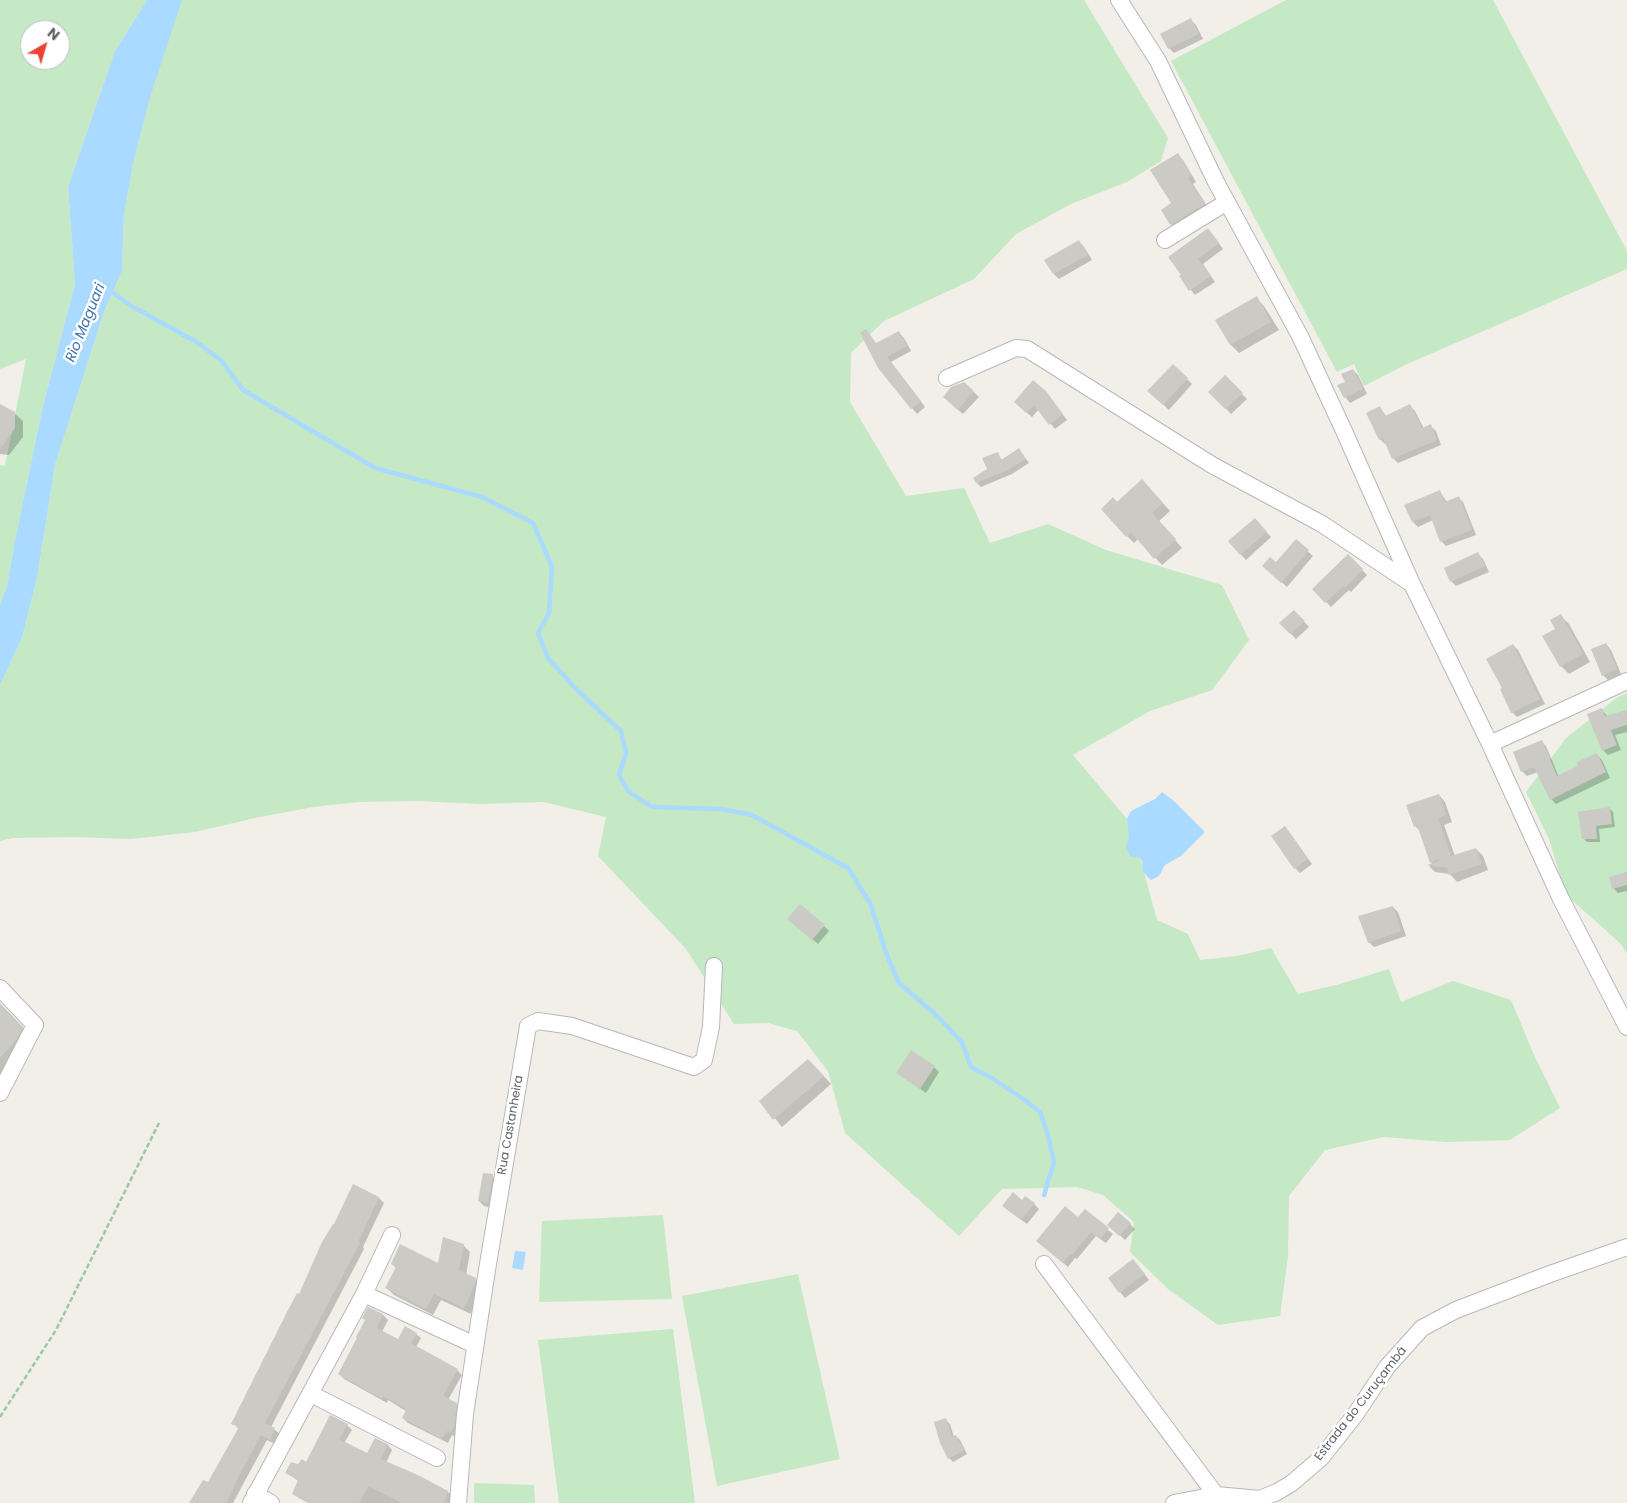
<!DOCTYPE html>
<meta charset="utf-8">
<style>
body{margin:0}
#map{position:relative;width:1627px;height:1503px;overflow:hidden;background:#f1efe8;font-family:Poppins,sans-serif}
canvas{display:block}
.north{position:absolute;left:20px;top:20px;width:50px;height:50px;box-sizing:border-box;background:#fff;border:1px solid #bfc1c3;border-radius:50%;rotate:38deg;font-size:14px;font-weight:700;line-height:20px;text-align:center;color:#5f6368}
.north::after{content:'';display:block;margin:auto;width:18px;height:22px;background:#ea4335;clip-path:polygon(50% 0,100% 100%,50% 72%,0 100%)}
</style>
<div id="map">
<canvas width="1627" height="1503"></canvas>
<div class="north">N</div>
</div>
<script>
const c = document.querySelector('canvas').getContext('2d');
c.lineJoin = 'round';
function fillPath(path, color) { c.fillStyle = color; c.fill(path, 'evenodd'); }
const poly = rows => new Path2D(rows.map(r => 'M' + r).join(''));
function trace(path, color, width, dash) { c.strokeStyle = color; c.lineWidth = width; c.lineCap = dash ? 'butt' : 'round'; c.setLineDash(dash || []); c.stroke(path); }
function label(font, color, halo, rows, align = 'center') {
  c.font = font + ' Poppins,sans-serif'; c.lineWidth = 5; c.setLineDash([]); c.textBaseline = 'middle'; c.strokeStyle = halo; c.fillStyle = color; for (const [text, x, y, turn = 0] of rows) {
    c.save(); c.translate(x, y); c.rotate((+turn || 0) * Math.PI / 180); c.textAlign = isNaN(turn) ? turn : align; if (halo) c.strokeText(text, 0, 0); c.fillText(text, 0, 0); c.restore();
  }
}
fillPath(poly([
 [0,0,147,0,115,51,68,187,75,284,42,410,14,546,7,586,0,605,0,465,5,466,26,359,0,369],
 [30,30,60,30,60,60,30,60],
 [181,0,1084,0,1168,138,1161,161,1127,182,1071,204,1016,234,974,279,884,321,851,353,850,402,906,496,964,488,990,543,1048,524,1106,550,1222,585,1249,640,1212,690,1150,711,1073,755,1127,819,1130,837,1140,858,1157,920,1188,934,1200,960,1237,956,1271,948,1298,994,1340,984,1389,969,1401,1002,1453,981,1511,1000,1534,1055,1560,1108,1510,1140,1446,1142,1384,1137,1325,1150,1289,1196,1288,1256,1280,1316,1218,1325,1168,1289,1130,1252,1134,1222,1103,1195,1077,1187,1002,1189,959,1236,845,1133,828,1071,797,1031,768,1023,734,1024,686,949,598,856,606,817,544,802,480,804,418,801,358,802,313,807,255,818,195,832,131,839,72,837,12,838,0,841,0,685,22,638,37,578,55,465,104,312,122,271,124,214,133,164,150,98],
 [1286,0,1493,0,1627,251,1627,269,1407,364,1364,386,1354,364,1337,372,1171,61],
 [1627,693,1627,954,1621,944,1566,895,1549,839,1526,792,1566,738,1618,697],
 [663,1215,672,1299,539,1302,542,1221],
 [798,1274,840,1459,717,1486,682,1296],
 [673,1329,695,1503,559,1503,538,1340],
 [474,1483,534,1485,535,1503,474,1503]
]), '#c5e8c5');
fillPath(poly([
 [147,0,182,0,150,98,133,164,124,214,122,271,104,312,55,465,37,578,22,638,0,685,0,605,7,586,14,546,42,410,75,284,68,187,115,51],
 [1162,792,1174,801,1205,832,1181,856,1165,865,1159,876,1151,880,1143,872,1142,861,1140,858,1130,856,1126,847,1129,837,1127,819,1131,811,1155,799],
 [515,1251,526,1252,523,1270,512,1268]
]), '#aadaff');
fillPath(poly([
 [1191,20,1196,25,1203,39,1174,53,1169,48],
 [1178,155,1183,160,1196,182,1193,184,1209,209,1176,229,1171,224],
 [1212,234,1223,249,1203,264,1215,282,1195,295,1181,277],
 [1079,242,1084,247,1092,260,1059,279,1054,274],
 [1256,298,1264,306,1279,330,1239,353,1231,345,1217,320],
 [899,333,904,338,911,351,891,362,925,407,917,414,912,408,877,344],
 [1173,365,1192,384,1169,410,1149,391],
 [1353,370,1358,375,1367,394,1350,403,1345,397,1347,382],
 [1225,377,1247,399,1231,414,1210,392],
 [964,383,979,397,963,414,949,402],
 [1050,398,1067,420,1055,429,1039,409,1032,417,1020,407],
 [0,405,14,413,23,421,23,437,9,455,0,454],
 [1410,406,1415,411,1424,429,1430,426,1436,431,1441,445,1398,463,1393,458,1386,443,1385,444,1380,439,1380,408,1387,417],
 [1019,450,1029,463,1012,474,981,487,977,483,988,469,997,454,1002,460],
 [1149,488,1170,511,1159,521,1182,548,1162,565,1138,539,1134,543,1127,536],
 [1440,492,1447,502,1458,497,1463,502,1476,535,1446,546,1441,541,1433,520,1418,527,1413,522],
 [1260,525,1271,537,1246,560,1229,542],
 [1296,541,1313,556,1287,587,1269,571],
 [1478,554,1483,559,1489,572,1456,586,1451,581],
 [1348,555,1367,575,1351,592,1349,590,1331,607,1314,589],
 [1294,611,1309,627,1296,639,1281,623],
 [1561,616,1569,624,1590,662,1569,674,1561,666,1556,629],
 [1606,644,1611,650,1621,674,1608,680,1603,675],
 [1513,645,1518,650,1545,704,1517,717,1512,712],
 [1601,709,1607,716,1627,711,1627,732,1615,735,1621,750,1608,755,1603,750],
 [1541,741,1546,746,1559,777,1580,767,1597,755,1602,760,1610,778,1556,804,1551,799,1538,772,1527,776,1522,771],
 [1439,795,1445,802,1452,822,1444,825,1455,856,1476,849,1483,856,1488,870,1457,882,1450,874,1435,872,1429,866,1433,864,1431,862,1420,831,1415,826],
 [1609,808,1613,812,1615,827,1599,829,1600,842,1587,842,1584,839],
 [1290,833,1312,864,1300,873,1295,868],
 [1627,874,1627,891,1618,893,1613,888],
 [1393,907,1398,912,1406,936,1374,947,1369,942],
 [794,924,824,926,829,931,818,944],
 [0,1004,27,1033,0,1084],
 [934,1067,939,1072,926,1093,898,1073],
 [816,1068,831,1084,782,1127,761,1101],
 [492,1176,497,1181,493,1208,484,1206,479,1201],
 [353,1186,379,1198,384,1203,363,1247,364,1249,271,1427,280,1434,275,1444,267,1440,233,1503,190,1503,208,1484,239,1429,233,1423,300,1296],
 [1023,1201,1034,1204,1039,1209,1027,1224,1009,1211],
 [1085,1211,1113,1234,1106,1243,1096,1236,1077,1259,1075,1258,1068,1267,1042,1245,1079,1219],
 [1130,1224,1135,1229,1125,1240,1114,1230],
 [463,1245,470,1252,466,1275,475,1279,482,1286,481,1291,471,1314,441,1300,433,1315,394,1295,387,1288,397,1269,392,1264,439,1265],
 [1138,1266,1149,1280,1125,1298,1120,1292],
 [369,1309,383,1315,388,1320,382,1332,398,1341,416,1334,421,1338,416,1347,457,1370,462,1375,448,1400,461,1409,455,1437,452,1435,448,1443,408,1423,403,1418,406,1411,388,1400,387,1403,344,1379,339,1374,366,1320],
 [946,1420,950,1424,954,1437,956,1436,960,1440,967,1454,953,1462,949,1458],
 [347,1425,352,1430,344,1443,367,1455,375,1439,388,1445,392,1450,386,1463,448,1492,453,1497,450,1503,308,1503,299,1498,294,1494,299,1482,287,1472,298,1466,306,1464]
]), '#0003');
trace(poly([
 [108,289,133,307,195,341,222,361,243,390,375,468,482,497,533,523,552,567,549,613,538,633,548,658,577,690,621,731,626,753,619,775,628,791,652,807,722,809,752,815,848,868,871,905,886,953,899,983,934,1013,962,1042,971,1067,990,1077,1026,1101,1040,1112,1047,1132,1054,1162,1044,1195]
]), '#aadaff', 4.5);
fillPath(poly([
 [1191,18,1199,34,1168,49,1160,34],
 [1178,153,1192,176,1188,178,1205,204,1170,225,1161,210,1171,203,1150,170],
 [1208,228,1219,243,1198,259,1211,276,1189,291,1179,276,1181,275,1168,257],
 [1079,240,1088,255,1053,274,1044,260],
 [1257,296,1271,322,1230,345,1215,320],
 [866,329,876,343,899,331,907,346,887,357,921,401,911,409,878,368,860,333],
 [1173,364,1188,378,1163,405,1147,391],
 [1353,369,1363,389,1344,398,1337,385,1345,382,1341,374],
 [1225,375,1243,393,1225,409,1208,392],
 [1033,380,1046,391,1063,414,1049,425,1034,405,1026,413,1014,402],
 [964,382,974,391,958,410,943,397,951,387],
 [0,404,15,412,15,428,0,449],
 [1410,404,1422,428,1431,424,1437,440,1392,459,1383,438,1379,440,1366,413,1380,406,1385,416],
 [1019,448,1026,459,1008,470,976,483,973,478,987,469,982,458,998,452,1001,460],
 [1142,479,1163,503,1152,513,1176,539,1154,559,1131,532,1126,537,1101,509,1113,497,1117,502],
 [1440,490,1445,502,1459,496,1472,530,1440,542,1430,515,1412,522,1404,505],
 [1255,518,1267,532,1240,555,1228,541],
 [1296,539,1309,550,1281,583,1262,566,1270,557,1276,562],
 [1478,552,1485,566,1450,582,1444,568],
 [1348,554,1363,569,1345,588,1343,586,1325,603,1312,589],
 [1294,610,1305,621,1290,634,1279,623],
 [1561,614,1583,654,1560,667,1542,636,1555,629,1550,620],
 [1606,643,1617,669,1602,676,1591,649],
 [1513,644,1540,699,1511,713,1500,689,1502,688,1486,659],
 [1602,708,1605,716,1627,710,1627,725,1611,730,1617,745,1602,751,1587,714],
 [1542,740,1557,776,1578,766,1577,762,1597,753,1606,772,1550,800,1534,767,1521,772,1513,752],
 [1439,794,1446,815,1438,818,1451,856,1476,848,1482,864,1449,875,1447,868,1427,865,1439,861,1439,859,1430,863,1417,825,1414,827,1406,805],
 [1610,807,1612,824,1596,826,1597,839,1582,839,1578,812],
 [1285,826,1308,859,1294,869,1271,836],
 [1627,872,1627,885,1612,889,1609,877],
 [800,904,825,925,812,940,787,919],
 [1393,906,1401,931,1368,943,1358,916],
 [0,1003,23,1027,17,1039,0,1058],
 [911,1050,935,1066,920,1089,896,1073],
 [808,1059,824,1076,773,1120,759,1101],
 [483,1173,493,1174,488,1203,478,1201],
 [353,1184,379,1197,358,1242,360,1243,265,1423,275,1428,270,1440,261,1435,241,1472,226,1503,189,1503,203,1480,208,1482,239,1427,231,1424,288,1310,297,1293,299,1294,322,1242,333,1224,334,1224],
 [1013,1192,1022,1200,1025,1196,1035,1203,1021,1220,1002,1206],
 [1065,1206,1078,1217,1085,1209,1109,1228,1100,1239,1091,1232,1072,1255,1070,1254,1063,1263,1036,1241],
 [1118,1212,1131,1223,1119,1236,1107,1225],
 [443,1237,464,1244,459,1270,476,1278,475,1284,464,1308,434,1294,426,1309,385,1288,396,1267,391,1264,400,1244,438,1263],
 [1133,1259,1145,1274,1119,1293,1108,1278],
 [368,1307,383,1314,377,1328,398,1339,405,1326,417,1333,411,1343,458,1369,443,1396,457,1403,454,1426,450,1433,447,1431,442,1439,402,1418,406,1410,403,1407,383,1396,382,1399,338,1374,357,1338,356,1337,365,1320,362,1318],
 [330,1415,348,1424,339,1439,367,1453,375,1438,388,1444,381,1459,420,1476,448,1491,444,1503,402,1503,368,1486,359,1503,310,1503,292,1494,298,1480,285,1473,291,1462,298,1464,302,1459,306,1462],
 [946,1418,952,1437,956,1435,964,1450,948,1459,940,1443,934,1422]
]), '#cccac5');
const minor = poly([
 [1119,0,1158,61,1216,182,1300,336,1344,431,1412,584,1490,744,1561,899,1627,1027],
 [1165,240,1227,202],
 [947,378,1016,348,1027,349,1212,465,1322,524,1412,584],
 [1490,744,1627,681],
 [0,988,35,1025,0,1093],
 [1044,1264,1216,1495],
 [364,1294,475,1345],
 [311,1394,437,1458],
 [255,1494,271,1503],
 [251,1503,364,1294,392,1235],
 [458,1503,465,1414,487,1270,528,1026,538,1021,572,1026,694,1067,704,1060,711,1027,714,966],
 [1174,1503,1216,1495,1260,1499,1277,1492,1292,1483,1321,1458,1355,1415,1387,1367,1422,1328,1456,1310,1550,1274,1627,1247]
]);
trace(minor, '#b5b8bc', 18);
trace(poly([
 [0,1417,56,1330,159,1123]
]), '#9cc7a9', 2.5, [5, 2.5]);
trace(minor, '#fff', 16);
label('12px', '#5f6368', '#fff', [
 ["Rua Castanheira",511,1125,-80],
 ["Estrada do Curuçambá",1361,1404,-52]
]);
label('italic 14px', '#4174aa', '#fff', [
 ["Rio Maguari",86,323,-68]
]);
</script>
